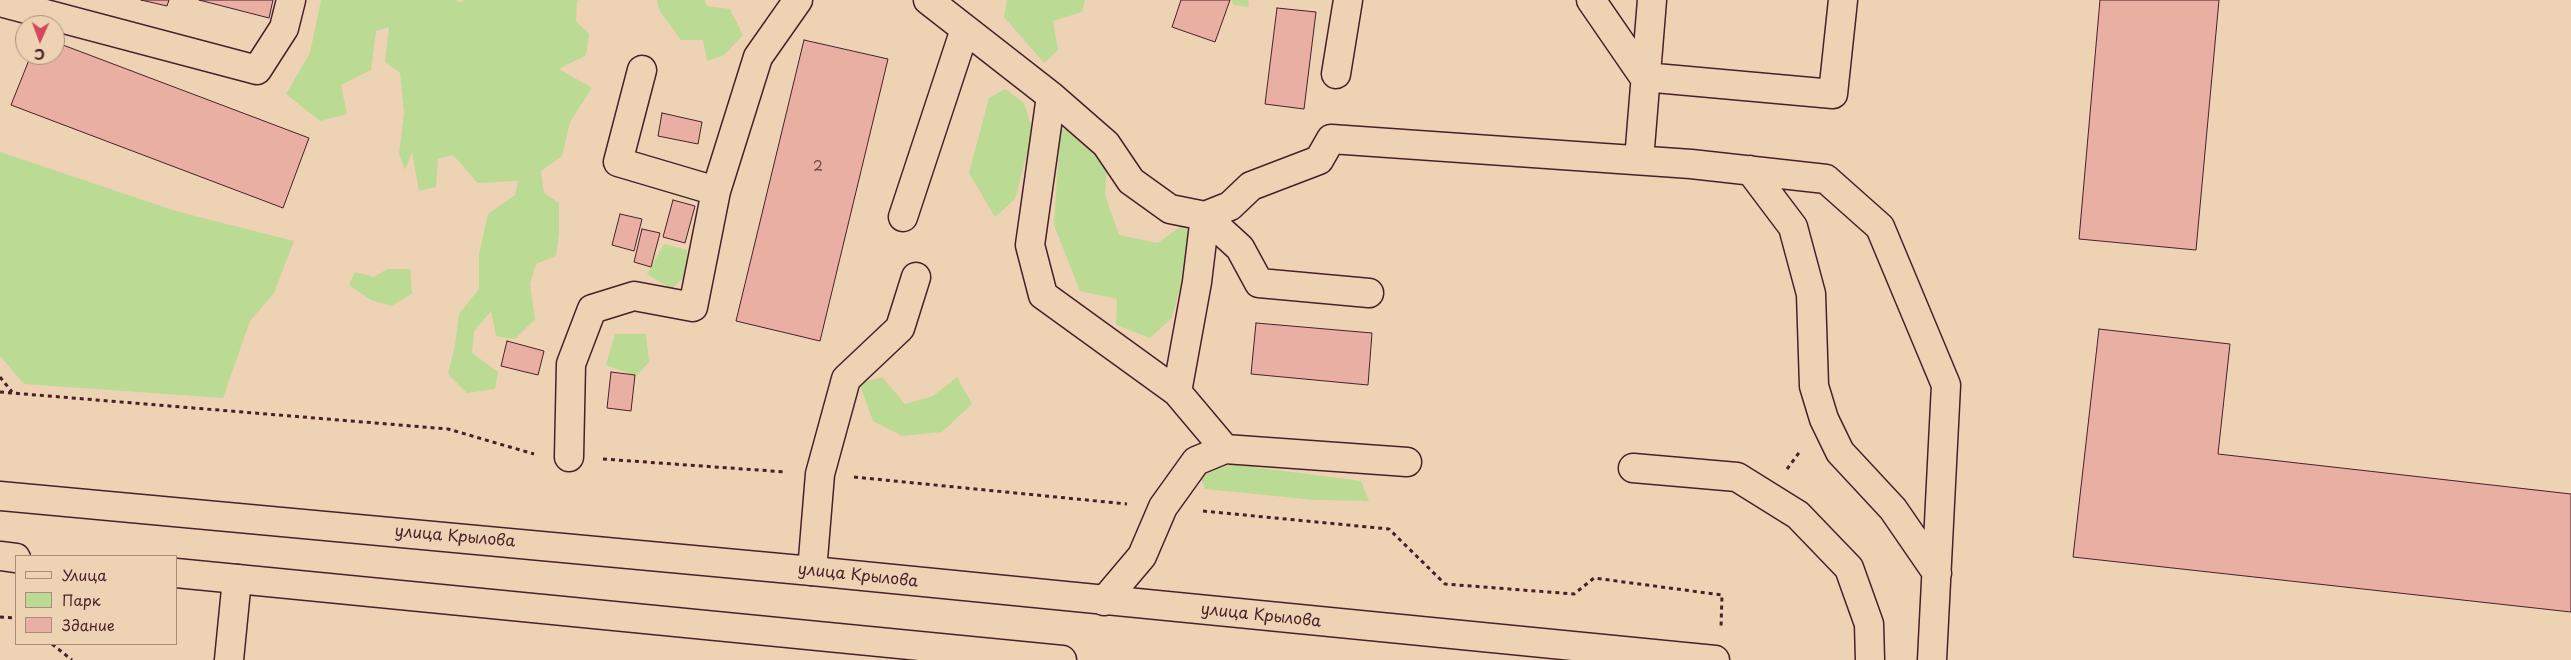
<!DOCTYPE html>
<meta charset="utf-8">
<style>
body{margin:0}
#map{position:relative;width:2571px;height:660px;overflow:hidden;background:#edd3b4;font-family:"Playpen Sans",sans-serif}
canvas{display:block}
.legend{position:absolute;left:15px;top:555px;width:162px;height:90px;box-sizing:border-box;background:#edd3b4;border:1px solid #ac8b7d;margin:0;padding:6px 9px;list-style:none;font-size:15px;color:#4a1f2b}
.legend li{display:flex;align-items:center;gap:10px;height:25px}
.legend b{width:25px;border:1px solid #ac8b7d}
.north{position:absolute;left:15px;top:15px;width:50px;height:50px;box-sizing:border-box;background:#edd3b4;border:1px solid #ac8b7d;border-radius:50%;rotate:182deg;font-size:14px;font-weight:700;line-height:20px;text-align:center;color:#4a1f2b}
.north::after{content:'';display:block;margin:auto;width:18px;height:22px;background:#d1495b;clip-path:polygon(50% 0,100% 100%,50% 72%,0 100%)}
</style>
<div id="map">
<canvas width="2571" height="660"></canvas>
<ul class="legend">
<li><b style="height:6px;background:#edd3b4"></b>Улица</li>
<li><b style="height:14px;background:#bbda93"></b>Парк</li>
<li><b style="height:14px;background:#e8afa2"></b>Здание</li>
</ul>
<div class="north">С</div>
</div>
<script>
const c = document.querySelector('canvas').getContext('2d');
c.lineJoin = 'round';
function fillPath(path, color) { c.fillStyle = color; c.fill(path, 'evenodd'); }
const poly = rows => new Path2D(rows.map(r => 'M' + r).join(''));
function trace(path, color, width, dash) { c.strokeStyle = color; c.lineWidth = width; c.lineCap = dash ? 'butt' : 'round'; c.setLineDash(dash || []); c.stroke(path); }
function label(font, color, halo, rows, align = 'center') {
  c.font = font + ' "Playpen Sans",sans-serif'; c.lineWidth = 5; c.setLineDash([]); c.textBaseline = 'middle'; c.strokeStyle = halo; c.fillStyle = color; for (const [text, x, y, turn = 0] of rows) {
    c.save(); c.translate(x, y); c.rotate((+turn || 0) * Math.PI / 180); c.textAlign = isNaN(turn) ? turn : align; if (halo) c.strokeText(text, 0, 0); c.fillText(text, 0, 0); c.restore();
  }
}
fillPath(poly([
 [321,0,456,0,460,3,464,0,580,0,577,1,576,21,589,34,586,55,559,69,592,88,570,122,562,156,541,171,544,193,559,203,559,235,556,256,536,264,530,284,535,319,515,339,496,336,491,311,474,331,472,353,498,372,495,389,467,393,448,374,455,346,459,314,479,289,479,254,488,214,515,195,518,181,478,183,453,155,438,159,436,187,419,191,412,152,405,170,399,154,404,113,400,73,385,62,389,27,376,31,371,70,341,85,347,114,320,121,286,94,310,53],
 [657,0,705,0,706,6,730,9,743,35,724,55,707,61,703,40,681,40,659,10],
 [1007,0,1085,0,1082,12,1053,21,1058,50,1044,63,1004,17],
 [1231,0,1248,0,1249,7,1234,5],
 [1005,89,1024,103,1033,131,1015,199,995,217,969,173,989,98],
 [1084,127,1108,157,1105,195,1119,235,1158,243,1188,221,1185,268,1172,318,1150,338,1116,325,1117,299,1080,291,1054,225,1060,130],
 [0,152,179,212,294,241,274,293,250,321,223,398,24,384,0,356],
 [664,244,687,250,689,273,671,289,647,274],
 [387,269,410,269,412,294,391,306,371,300,349,285,355,272,374,277],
 [615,334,646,334,649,362,636,376,606,365],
 [882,377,905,404,933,396,957,377,972,404,942,432,902,436,873,421,859,383],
 [1230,464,1361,481,1369,501,1315,500,1205,489,1200,476]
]), '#bbda93');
const building = poly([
 [141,0,169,0,167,6,141,0],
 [199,0,273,0,269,18,199,0],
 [1181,0,1230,0,1215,42,1172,27,1181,0],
 [2100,0,2219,0,2196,250,2079,239,2100,0],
 [1277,8,1316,12,1304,109,1265,104,1277,8],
 [804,40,888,59,820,341,736,321,804,40],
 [55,42,309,138,283,208,11,105,31,55,55,55,55,42],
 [662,113,702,122,698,144,658,136,662,113],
 [673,200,695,206,685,243,663,237,673,200],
 [620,214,642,219,634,251,612,245,620,214],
 [642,229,660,233,651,267,634,262,642,229],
 [1256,323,1372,333,1368,385,1251,374,1256,323],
 [2099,329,2230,344,2218,454,2571,494,2571,612,2073,557,2099,329],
 [507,341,544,351,538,375,501,366,507,341],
 [611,372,635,375,631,411,607,408,611,372]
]);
fillPath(building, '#e8afa2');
trace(building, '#4a1f2b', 1);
const minor = poly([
 [928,0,1051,96,1106,144,1131,181,1170,209,1205,216,1240,248,1259,283,1369,293],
 [1591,0,1644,77,1833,94,1843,0],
 [0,2,257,70,284,28,291,0],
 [642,70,618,162,716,191],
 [1336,74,1348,0],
 [1051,96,1030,245,1043,295,1177,392,1225,449],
 [1639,160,1652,0],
 [1750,170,1793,227,1811,294,1814,386,1824,419,1840,452,1893,509,1937,573],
 [1205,216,1230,206,1251,186,1319,160,1331,139,1691,164,1826,179,1880,227,1946,385,1932,660],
 [903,217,965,29],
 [1177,392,1197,282,1205,216],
 [569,457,571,364,592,309,634,296,693,307,716,191,758,57,798,0],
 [1633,468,1737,477,1798,515,1849,568,1869,624,1870,660],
 [812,571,820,474,846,379,900,328,916,277],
 [1104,601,1142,556,1163,507,1196,461,1225,449,1407,462],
 [229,660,237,579]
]);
const major = poly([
 [0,496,812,571,1715,660],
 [0,556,16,558],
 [176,573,1062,660]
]);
trace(minor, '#4a1f2b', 31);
trace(major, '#4a1f2b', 31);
trace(poly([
 [0,377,12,392],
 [0,392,448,429,534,454],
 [603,459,786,472],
 [1787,469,1801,450],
 [854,477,1127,504],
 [1203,511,1389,529,1445,584,1574,594,1594,578,1722,595,1721,627],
 [0,617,16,618],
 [52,644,72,660]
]), '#4a1f2b', 3, [4, 4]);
trace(minor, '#edd3b4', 28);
trace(major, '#edd3b4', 28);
label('14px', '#724349', null, [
 ["2",818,167]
]);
label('16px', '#4a1f2b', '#edd3b4', [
 ["улица Крылова",455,537,5],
 ["улица Крылова",858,576,6],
 ["улица Крылова",1261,616,6]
]);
</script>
